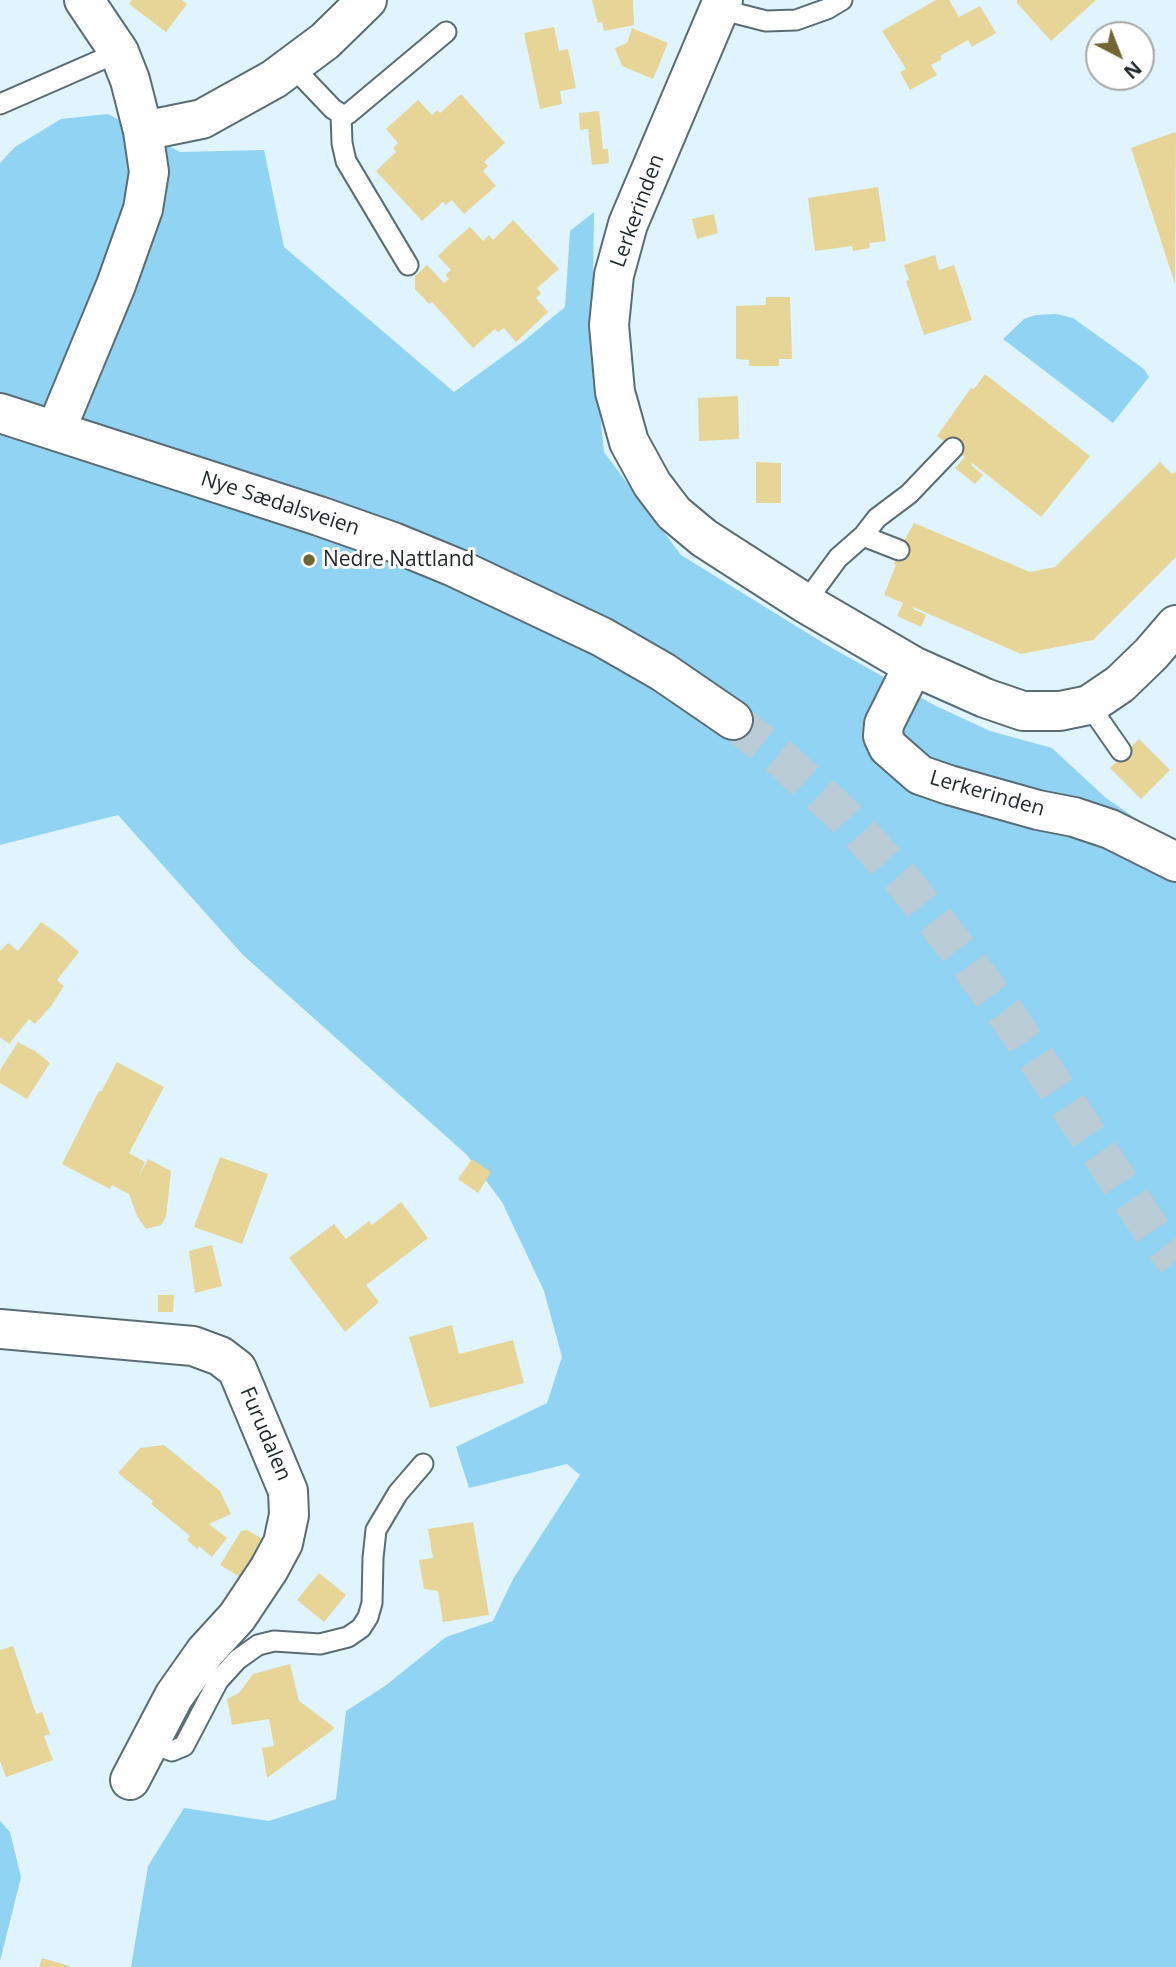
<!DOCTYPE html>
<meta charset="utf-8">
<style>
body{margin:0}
#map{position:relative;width:1176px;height:1967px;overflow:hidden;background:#dff4fe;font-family:"Open Sans",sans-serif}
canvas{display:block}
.north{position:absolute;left:1085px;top:21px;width:70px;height:70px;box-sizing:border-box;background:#fff;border:2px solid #a5a9aa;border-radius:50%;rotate:138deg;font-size:19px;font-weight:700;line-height:28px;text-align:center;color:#1f272a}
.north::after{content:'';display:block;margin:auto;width:24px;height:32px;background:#736532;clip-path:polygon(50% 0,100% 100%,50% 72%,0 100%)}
</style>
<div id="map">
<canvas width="1176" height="1967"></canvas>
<div class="north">N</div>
</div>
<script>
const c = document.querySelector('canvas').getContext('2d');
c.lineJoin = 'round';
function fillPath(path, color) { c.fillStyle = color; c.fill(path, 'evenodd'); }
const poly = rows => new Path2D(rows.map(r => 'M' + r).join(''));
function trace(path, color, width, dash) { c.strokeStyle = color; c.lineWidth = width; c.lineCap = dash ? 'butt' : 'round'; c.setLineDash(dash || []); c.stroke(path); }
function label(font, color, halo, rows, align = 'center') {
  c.font = font + ' "Open Sans",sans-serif'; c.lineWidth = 6; c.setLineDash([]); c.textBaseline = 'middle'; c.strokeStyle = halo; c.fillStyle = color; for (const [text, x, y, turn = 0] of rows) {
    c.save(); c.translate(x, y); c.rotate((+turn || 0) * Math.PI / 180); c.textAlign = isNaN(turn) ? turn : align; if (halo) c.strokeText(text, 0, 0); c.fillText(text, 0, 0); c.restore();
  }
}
fillPath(poly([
 [108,114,180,152,264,150,284,247,454,392,524,341,565,307,570,231,594,212,592,338,604,452,681,555,830,647,936,706,990,731,1052,748,1106,798,1176,846,1176,1967,131,1967,148,1866,184,1808,269,1821,336,1799,346,1711,385,1686,446,1637,493,1621,513,1579,580,1475,567,1464,469,1488,456,1447,547,1403,562,1357,544,1291,502,1202,467,1155,243,955,118,815,0,845,0,163,15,147,61,119],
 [1056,314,1073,318,1144,369,1149,377,1113,423,1003,339,1024,319,1036,315],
 [0,1821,10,1832,21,1877,0,1961]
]), '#90d3f2');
fillPath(poly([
 [132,0,182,0,187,4,166,32,129,4],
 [592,0,633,0,634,25,604,31,602,22,598,23],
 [936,0,949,0,959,17,980,6,996,33,972,47,968,40,940,56,942,59,931,65,937,75,910,90,900,72,906,69,882,31],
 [1017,0,1096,0,1051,41,1017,3],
 [554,27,559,51,568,49,576,88,560,91,562,104,540,109,524,33],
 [632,28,668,43,653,79,622,66,615,48,627,43],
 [461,94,505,143,484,162,488,166,483,171,496,186,464,214,452,200,446,205,443,202,422,221,376,171,396,152,393,148,398,143,386,129,418,100,432,115,437,110,440,113],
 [599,111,603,149,608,149,609,163,592,165,588,129,580,130,579,113],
 [1175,132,1176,134,1175,284,1131,148],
 [878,187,886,241,869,243,870,248,853,251,852,246,815,251,808,198],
 [714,214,718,233,697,239,692,219],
 [513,220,559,269,537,288,541,293,536,298,548,312,516,342,504,328,498,332,495,329,473,348,432,302,429,304,415,289,415,276,427,265,444,283,449,279,445,275,451,270,438,256,448,246,470,227,483,241,489,235,493,240],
 [935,255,939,270,954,265,972,320,924,335,906,281,909,280,904,265],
 [766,297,790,297,792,359,779,359,779,366,749,366,749,360,736,359,736,306,766,305],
 [985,374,1090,456,1041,517,972,463,971,465,983,475,975,484,955,468,965,457,937,436,971,388,974,389],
 [738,396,739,439,699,441,698,398],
 [756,462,781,463,781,503,756,503],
 [1160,462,1172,474,1176,472,1176,557,1093,640,1021,654,913,607,913,609,926,615,921,627,897,616,903,603,884,595,896,565,894,564,899,550,914,523,1030,572,1055,567],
 [1139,739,1170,770,1141,799,1110,768],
 [41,922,61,936,79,952,57,980,64,986,51,1006,35,1024,29,1019,9,1044,0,1037,0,951,8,943,18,951],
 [18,1042,35,1051,50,1063,27,1099,0,1083,0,1070],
 [117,1062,164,1087,129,1153,145,1162,139,1176,148,1159,171,1171,166,1217,161,1225,146,1229,137,1216,129,1194,112,1185,110,1189,62,1164,99,1091,101,1092],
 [220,1157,268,1174,242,1244,194,1227],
 [472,1159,491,1172,478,1193,458,1179],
 [401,1202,428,1238,366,1285,379,1302,345,1332,289,1258,334,1224,346,1239,369,1221,372,1225],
 [212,1245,222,1286,195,1293,189,1251],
 [158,1295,174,1295,173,1312,158,1312],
 [452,1325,459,1354,513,1340,524,1383,430,1408,409,1337],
 [164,1445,220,1491,231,1514,209,1524,227,1538,212,1557,199,1546,197,1549,187,1540,190,1536,151,1504,153,1501,118,1473,140,1448],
 [473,1522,489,1615,443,1622,438,1591,424,1589,419,1560,433,1558,428,1529],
 [247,1530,263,1539,240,1577,220,1565,241,1531],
 [319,1573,346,1595,324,1622,297,1600],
 [13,1646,36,1714,42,1712,50,1734,44,1736,53,1760,6,1777,0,1761,0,1650],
 [290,1664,299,1701,335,1728,267,1778,262,1748,274,1746,269,1719,232,1725,227,1699,239,1693,253,1674],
 [42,1958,70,1966,70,1967,39,1967]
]), '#e6d596');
trace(poly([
 [733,720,784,761,845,817,899,876,949,938,1010,1019,1153,1232,1176,1261]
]), '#b9cbd4', 38, [38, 19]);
const service = poly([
 [719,9,766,21,796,20,827,9,842,0],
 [292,66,333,109,341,114,348,114,446,32],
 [0,104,119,52],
 [341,114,342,143,346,161,408,265],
 [863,536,899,550],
 [805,603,838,558,863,536,877,518,909,494,953,448],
 [1089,705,1121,751],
 [148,1742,172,1751,184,1746,218,1681,237,1660,258,1645,274,1641,320,1644,348,1637,361,1628,368,1617,372,1603,373,1558,376,1530,398,1493,423,1464]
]);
const minor = poly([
 [723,0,628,224,614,275,609,325,615,392,629,442,652,484,674,513,704,538,805,603,913,666,985,698,1023,711,1060,711,1089,705,1120,684,1151,654,1176,625],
 [143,131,202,119,274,79,325,41,367,0],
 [56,430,116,285,143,209,149,172,143,131,130,80,119,52,84,0],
 [913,666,884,724,883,736,888,747,920,775,949,785,1038,810,1074,817,1110,829,1176,862],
 [0,1329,193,1346,220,1356,237,1369,288,1491,289,1515,283,1543,269,1569,237,1617,205,1652,174,1696,130,1780]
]);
const secondary = poly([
 [0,413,319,516,393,542,454,567,602,637,663,672,733,720]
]);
trace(service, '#5a6c74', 23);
trace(minor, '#5a6c74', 42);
trace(secondary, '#5a6c74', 42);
trace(service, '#fff', 19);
trace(minor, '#fff', 38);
trace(secondary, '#fff', 38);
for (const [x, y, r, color] of [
 [309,560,7,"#736532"]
]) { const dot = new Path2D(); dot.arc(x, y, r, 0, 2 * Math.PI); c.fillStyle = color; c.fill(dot); trace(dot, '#fff', 2.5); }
label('21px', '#1f272a', '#fff', [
 ["Lerkerinden",638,211,-70],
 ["Nye Sædalsveien",280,504,18],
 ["Lerkerinden",987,794,16],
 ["Furudalen",265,1434,67]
]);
label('21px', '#1f272a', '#fff', [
 ["Nedre Nattland",323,560]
], 'left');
</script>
